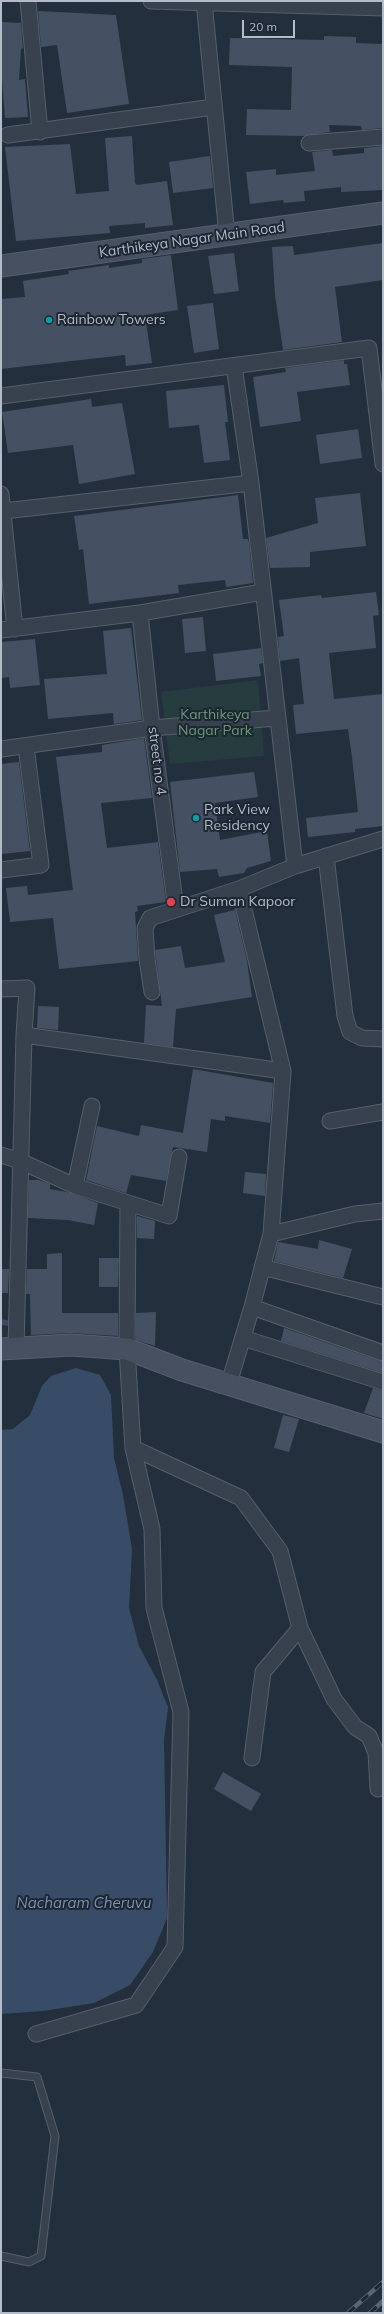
<!DOCTYPE html>
<style>
body{margin:0}
#map{position:relative;width:384px;height:2314px;overflow:hidden;background:#242f3e;font-family:Mulish,sans-serif}
canvas{display:block}
.frame{position:absolute;inset:0;border:2px solid #b4bcc9;pointer-events:none}
.scale{position:absolute;left:242px;top:20px;width:53px;height:18px;box-sizing:border-box;border:2px solid #b4bcc9;border-top:0;padding-left:5px;font-size:12px;line-height:14px;white-space:nowrap;color:#b4bcc9;-webkit-text-stroke:3px #1d2633;paint-order:stroke}
</style>
<div id="map">
<canvas width="384" height="2314"></canvas>
<div class="frame"></div>
<div class="scale">20 m</div>
</div>
<script>
const c = document.querySelector('canvas').getContext('2d');
c.lineJoin = 'round';
function fillPath(path, color) { c.fillStyle = color; c.fill(path, 'evenodd'); }
const poly = rows => new Path2D(rows.map(r => 'M' + r).join(''));
function trace(path, color, width, dash) { c.strokeStyle = color; c.lineWidth = width; c.lineCap = dash ? 'butt' : 'round'; c.setLineDash(dash || []); c.stroke(path); }
function label(font, color, halo, rows, align = 'center') {
  c.font = font + ' Mulish,sans-serif'; c.lineWidth = 4; c.setLineDash([]); c.textBaseline = 'middle'; c.strokeStyle = halo; c.fillStyle = color; for (const [text, x, y, turn = 0] of rows) {
    c.save(); c.translate(x, y); c.rotate((+turn || 0) * Math.PI / 180); c.textAlign = isNaN(turn) ? turn : align; if (halo) c.strokeText(text, 0, 0); c.fillText(text, 0, 0); c.restore();
  }
}
fillPath(poly([
 [258,680,264,756,170,764,161,692]
]), '#263c3f');
fillPath(poly([
 [76,1368,100,1375,111,1395,114,1458,123,1495,132,1549,129,1608,139,1646,157,1680,168,1707,164,1740,167,1918,153,1952,130,1985,94,2003,43,2011,1,2014,1,1430,13,1429,30,1415,42,1386,51,1376]
]), '#394c67');
trace(poly([
 [1,1322,7,1323]
]), '#394c67', 5.5);
fillPath(poly([
 [38,11,116,15,129,104,67,113,57,45,41,47],
 [1,22,21,23,23,48,21,49,19,80,25,79,28,117,5,118,1,67],
 [324,36,356,37,356,43,383,44,383,128,362,130,361,126,329,125,330,132,303,136,246,135,247,109,291,110,292,67,229,65,230,38,324,40],
 [132,136,135,183,137,185,167,181,173,225,145,228,145,223,109,226,110,233,16,241,5,147,70,144,76,194,109,191,105,138],
 [383,146,383,190,341,192,341,187,304,191,305,201,284,203,283,200,250,204,246,172,276,169,276,175,315,171,312,152,332,150,333,156,364,153,364,148],
 [210,156,213,188,173,193,169,162],
 [383,243,383,280,335,287,342,342,283,350,275,295,272,247,293,246,294,255],
 [234,253,239,291,214,294,208,256],
 [171,255,178,310,145,315,152,363,126,366,125,355,1,369,1,299,25,297,23,281,69,274,68,271,109,265,109,268,142,263,142,259],
 [213,303,219,349,194,353,187,306],
 [344,360,344,364,347,364,350,385,297,392,301,421,260,427,253,377,286,372,285,368],
 [224,385,228,422,225,422,230,460,204,463,199,425,169,428,166,391],
 [91,399,92,407,122,403,135,474,79,484,73,445,8,453,2,412],
 [358,429,362,458,320,464,316,435],
 [360,493,366,546,310,552,310,567,270,568,266,538,318,523,315,498],
 [238,495,243,539,248,539,249,543,253,583,226,587,225,580,178,585,179,593,89,604,83,549,79,550,74,516],
 [376,592,379,615,373,616,376,648,329,653,334,699,383,694,383,826,355,829,355,832,308,837,306,818,358,812,352,757,348,729,296,734,293,705,304,704,299,658,280,661,278,637,284,636,279,600,321,595,322,598],
 [203,617,206,651,185,653,182,619],
 [131,628,142,720,114,724,113,713,48,719,44,679,107,674,103,631],
 [35,639,40,685,10,688,9,677,1,678,1,642],
 [261,648,263,663,259,664,261,676,216,681,213,654],
 [144,738,152,798,101,803,107,848,158,842,166,902,137,906,138,911,135,912,138,961,59,969,53,918,10,922,6,888,27,886,28,895,73,890,56,757,102,752,102,745],
 [19,762,30,851,2,854,1,764],
 [254,772,258,797,215,803,220,840,267,831,271,861,247,868,244,873,219,877,217,869,180,872,170,782],
 [235,910,247,961,252,997,176,1009,173,1047,144,1043,146,1005,162,1006,155,950,181,946,185,968,225,962,214,915],
 [38,1006,59,1007,58,1030,37,1028],
 [193,1069,273,1083,270,1123,225,1116,225,1121,211,1119,207,1152,173,1147,166,1181,131,1175,126,1193,86,1180,97,1126,139,1136,141,1125,183,1133],
 [245,1172,266,1174,265,1196,243,1193],
 [29,1180,39,1180,50,1184,50,1189,67,1192,98,1203,94,1225,68,1220,28,1218],
 [137,1216,155,1221,154,1239,137,1238],
 [319,1240,352,1249,343,1278,274,1261,278,1242,318,1249],
 [62,1253,62,1313,118,1313,118,1336,72,1333,31,1335,30,1294,26,1294,27,1269,47,1269,47,1254],
 [99,1258,119,1258,118,1287,99,1287],
 [1,1269,9,1269,8,1293,1,1293],
 [156,1312,155,1346,136,1340,136,1313],
 [284,1328,383,1362,383,1373,281,1341],
 [373,1388,383,1391,383,1419,364,1413],
 [283,1415,299,1419,289,1452,274,1448],
 [223,1772,261,1794,251,1811,214,1789]
]), '#455162');
const lane = poly([
 [1,2073,37,2077,55,2136,41,2256,29,2262,1,2256]
]);
const street = poly([
 [28,1,40,132],
 [151,1,383,8],
 [204,2,227,235],
 [8,135,214,107],
 [309,143,383,137],
 [234,366,251,483,295,866],
 [1,396,369,348,383,464],
 [1,494,15,629],
 [4,511,251,483],
 [140,613,152,728,176,909],
 [1,630,140,613,263,592],
 [1,749,152,728,277,718],
 [326,856,345,1016,350,1032,362,1038,383,1039],
 [1,870,41,865,26,746],
 [1,989,27,988,24,1035,16,1348],
 [152,992,147,959,145,928,150,918,239,889,295,866,383,839],
 [24,1035,283,1071],
 [330,1121,383,1112],
 [1,1155,20,1161,75,1186,169,1216,179,1157],
 [75,1186,92,1106],
 [271,1234,355,1214,383,1211],
 [262,1267,383,1297],
 [252,1307,383,1353],
 [243,1338,383,1382],
 [229,1383,252,1307,271,1234,283,1071,239,889],
 [133,1448,241,1498,280,1551,300,1628,334,1699,355,1727,369,1736,376,1753,378,1789],
 [252,1758,263,1672,300,1628],
 [36,2034,136,2005,175,1947,181,1712,154,1608,152,1529,133,1448,127,1349,128,1203]
]);
const secondary = poly([
 [1,266,383,213],
 [1,1349,71,1345,127,1349,182,1370,383,1432]
]);
trace(lane, '#565f6c', 9);
trace(street, '#565f6c', 17);
trace(secondary, '#565f6c', 23);
trace(lane, '#38414e', 7);
trace(street, '#38414e', 15);
trace(secondary, '#465061', 21);
const rail = poly([
 [348,2313,383,2282],
 [370,2313,383,2301]
]);
trace(rail, '#5a6575', 4.5);
trace(rail, '#1d2633', 3, [9]);
for (const [x, y, r, color] of [
 [49,320,4,"#0f9aa8"],
 [196,818,4,"#0f9aa8"],
 [171,902,5,"#e0444e"]
]) { const dot = new Path2D(); dot.arc(x, y, r, 0, 2 * Math.PI); c.fillStyle = color; c.fill(dot); trace(dot, '#1d2633', 1.5); }
label('14px', '#b4bcc9', '#1d2633', [
 ["Karthikeya Nagar Main Road",192,240,-8],
 ["street no 4",157,761,83]
]);
label('14px', '#b4bcc9', '#1d2633', [
 ["Rainbow Towers",57,320],
 ["Park View",204,810],
 ["Residency",204,826],
 ["Dr Suman Kapoor",180,902]
], 'left');
label('14px', '#6b9a76', '#1d2633', [
 ["Karthikeya",215,715],
 ["Nagar Park",215,731]
]);
label('italic 15px', '#7c92b1', '#1d2633', [
 ["Nacharam Cheruvu",84,1903]
]);
</script>
